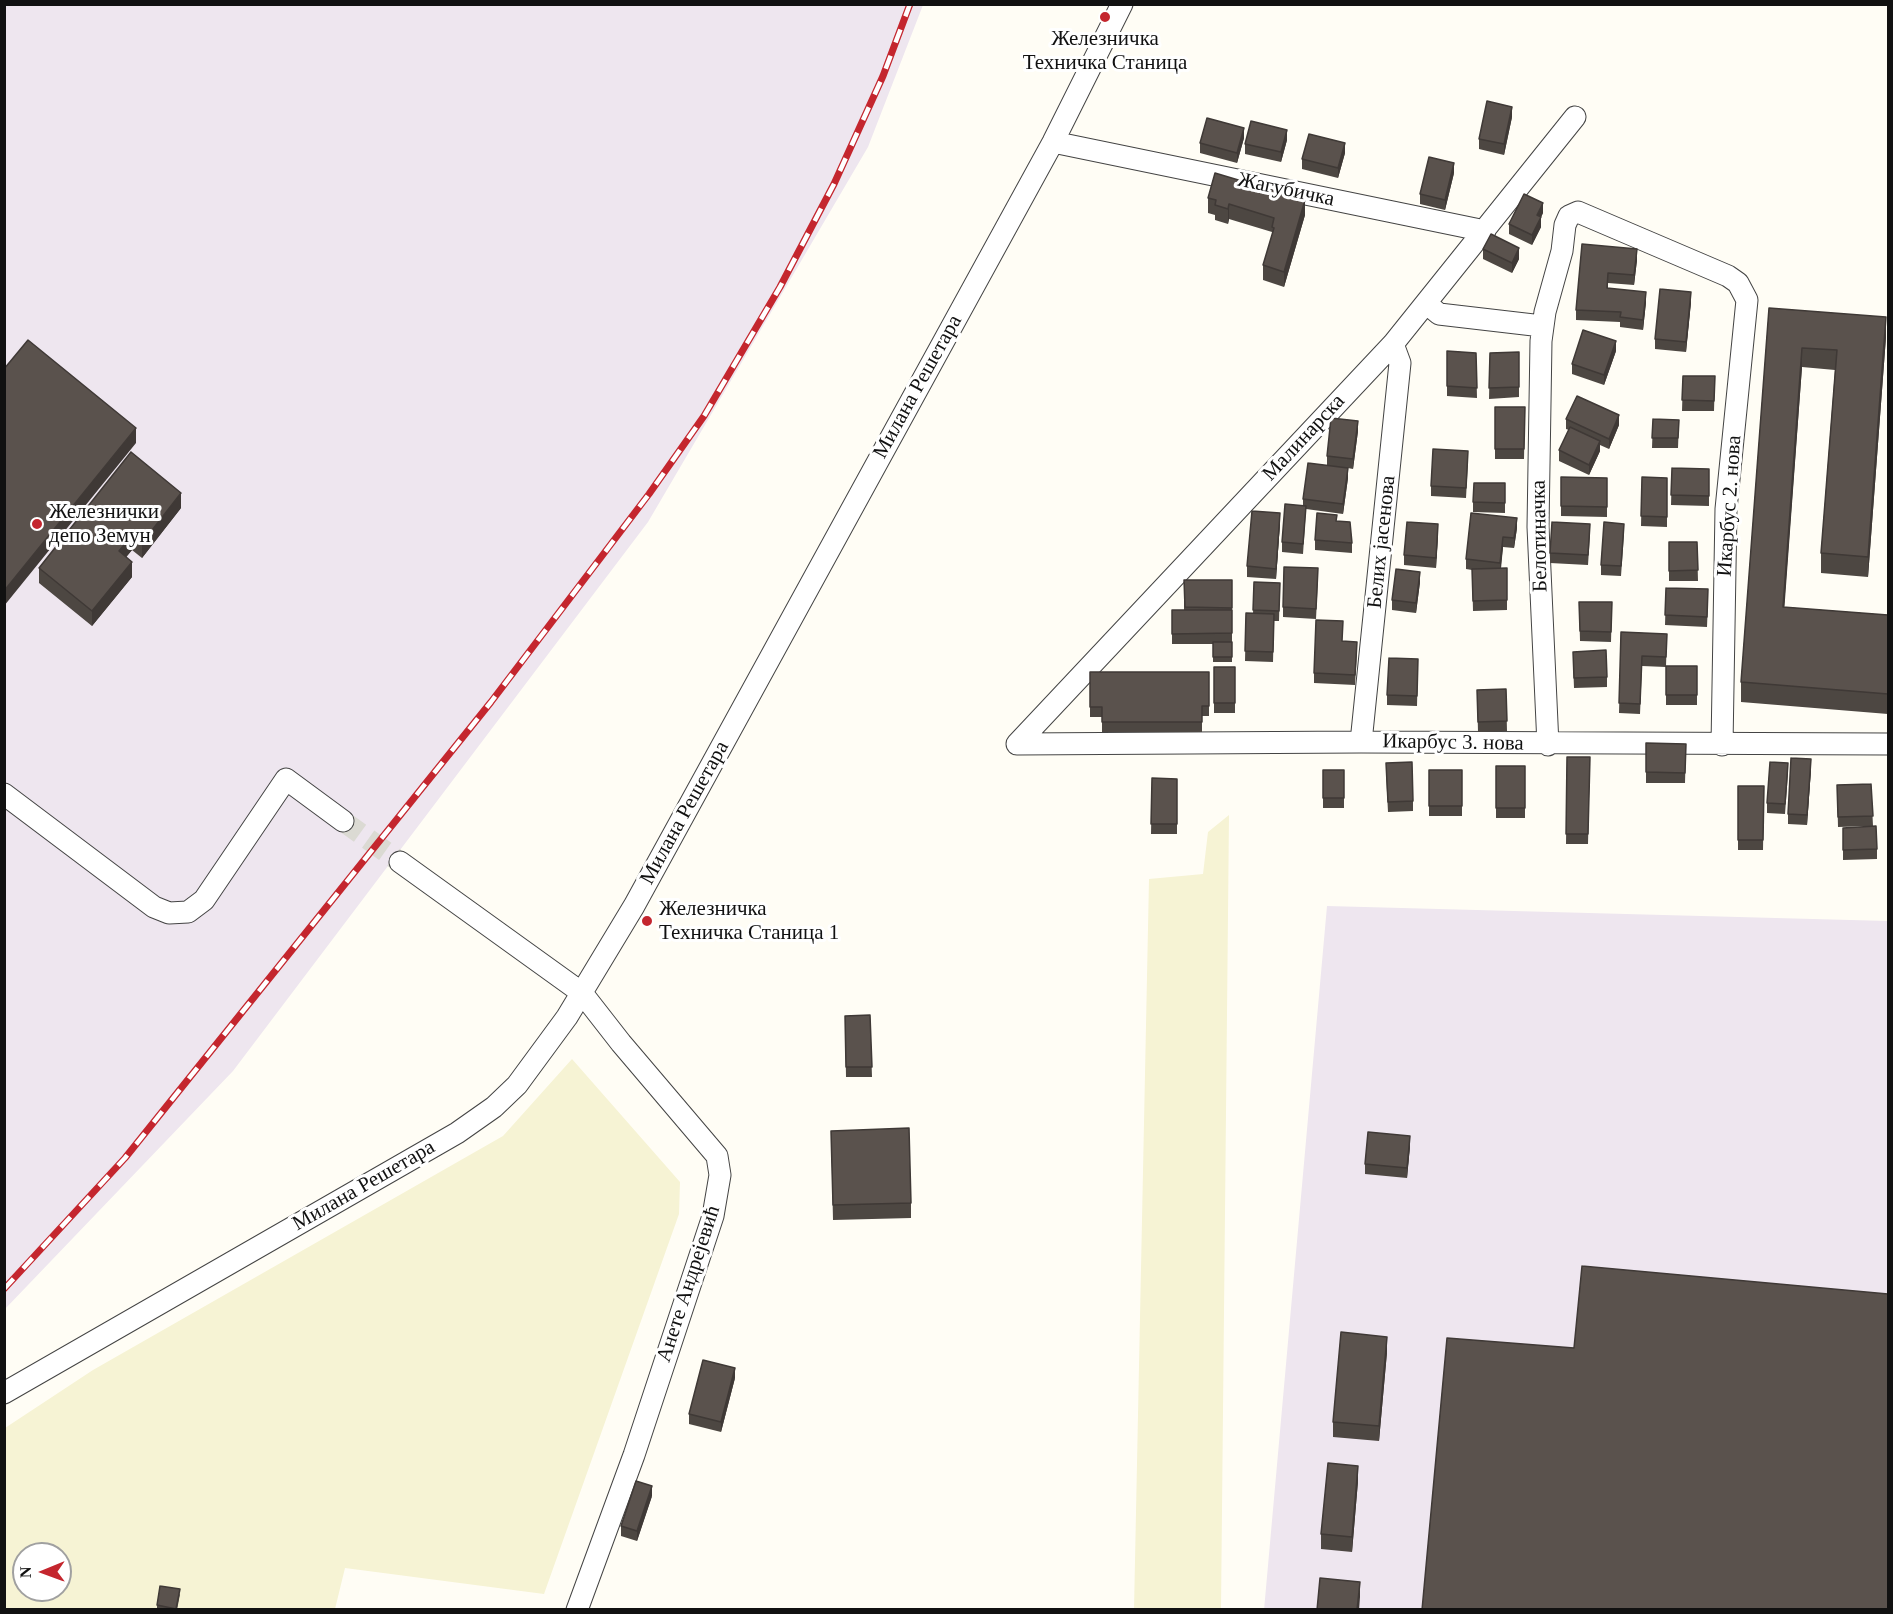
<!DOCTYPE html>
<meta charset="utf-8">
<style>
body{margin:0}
#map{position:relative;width:1893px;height:1614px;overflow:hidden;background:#fffdf5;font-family:"Times New Roman",serif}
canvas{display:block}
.frame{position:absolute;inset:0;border:6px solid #111;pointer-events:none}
.north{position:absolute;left:12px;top:1542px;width:60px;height:60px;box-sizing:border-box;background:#fff;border:2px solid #a0a0a0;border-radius:50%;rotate:269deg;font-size:16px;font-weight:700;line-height:24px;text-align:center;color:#111}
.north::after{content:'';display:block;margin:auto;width:21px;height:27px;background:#c4262e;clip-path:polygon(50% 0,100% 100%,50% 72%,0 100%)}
</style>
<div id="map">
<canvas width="1893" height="1614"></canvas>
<div class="frame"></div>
<div class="north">N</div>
</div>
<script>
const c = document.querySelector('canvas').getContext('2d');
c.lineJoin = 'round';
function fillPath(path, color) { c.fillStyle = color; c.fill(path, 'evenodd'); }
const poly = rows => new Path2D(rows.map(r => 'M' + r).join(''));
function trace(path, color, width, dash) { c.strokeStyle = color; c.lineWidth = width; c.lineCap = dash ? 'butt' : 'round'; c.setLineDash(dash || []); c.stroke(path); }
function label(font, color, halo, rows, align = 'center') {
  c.font = font + ' "Times New Roman",serif'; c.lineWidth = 6; c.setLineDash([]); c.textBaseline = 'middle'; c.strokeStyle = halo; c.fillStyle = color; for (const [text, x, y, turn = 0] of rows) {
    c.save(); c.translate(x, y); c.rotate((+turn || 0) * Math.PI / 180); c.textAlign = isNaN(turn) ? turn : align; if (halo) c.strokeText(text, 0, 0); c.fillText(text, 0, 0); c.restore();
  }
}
fillPath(poly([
 [5,5,923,5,868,147,648,522,233,1071,5,1309],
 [1327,906,1888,921,1888,1609,1264,1610]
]), '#eee6ef');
fillPath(poly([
 [1229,815,1221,1609,1134,1609,1149,879,1203,874,1208,832],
 [572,1059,680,1182,679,1214,544,1594,345,1568,335,1609,5,1610,5,1428,93,1370,503,1136],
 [24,1554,60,1554,60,1590,24,1590]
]), '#f6f3d4');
trace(poly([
 [343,821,400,862]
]), '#dbdad3', 21, [21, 10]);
const minor = poly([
 [1053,142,1485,231],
 [1427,304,1439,314,1542,326],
 [1361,742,1400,363,1393,344],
 [1017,744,1361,742,1888,744],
 [1017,744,1393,344,1575,117],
 [1548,745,1538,527,1541,341,1545,312,1562,251,1565,225,1569,216,1578,212,1728,276,1738,283,1747,300,1726,509,1722,745],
 [4,794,154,907,169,913,188,912,204,900,286,779,343,821],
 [400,862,582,993,621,1043,717,1156,720,1175,713,1216,634,1455,577,1610],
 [4,1393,457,1133,494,1107,517,1085,567,1017,634,906,1053,142,1122,4]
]);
trace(minor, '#444', 23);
trace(minor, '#fff', 21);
const rail = poly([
 [4,1289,125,1158,491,702,649,494,704,416,780,287,834,184,883,76,910,4]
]);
trace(rail, '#c4262e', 7);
trace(rail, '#fff', 4.5, [14]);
fillPath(poly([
 [1512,117,1504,155,1479,149,1479,139],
 [1244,138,1237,163,1200,153,1200,143],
 [1287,140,1281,162,1245,154,1245,144],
 [1345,153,1338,178,1302,169,1302,159],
 [1454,173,1445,210,1420,204,1420,194],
 [1208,198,1305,215,1284,287,1263,280,1263,265,1272,235,1272,232,1229,219,1228,224,1215,220,1215,215,1208,213],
 [1543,213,1541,217,1541,227,1532,245,1509,234,1509,224],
 [1582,244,1637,260,1634,285,1608,283,1608,288,1646,302,1643,330,1620,327,1620,322,1576,320,1576,310],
 [1483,249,1519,259,1512,273,1483,259],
 [1691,302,1686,352,1655,349,1655,339],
 [1769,308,1886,337,1868,577,1821,573,1821,553,1835,370,1802,367,1784,607,1888,615,1888,714,1741,702,1741,682],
 [1447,351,1476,353,1477,398,1447,396],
 [1616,351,1604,385,1572,374,1572,364],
 [1519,352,1519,397,1489,399,1490,353],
 [1683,376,1715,376,1714,411,1682,411],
 [1495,407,1525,407,1524,459,1495,459],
 [1566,419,1619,425,1609,449,1600,445,1600,451,1589,475,1559,461,1559,450,1569,430,1566,429],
 [1653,419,1679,420,1678,448,1652,448],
 [1358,431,1353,469,1348,468,1348,478,1343,514,1306,509,1303,554,1282,552,1282,542,1303,506,1303,499,1327,465,1327,456],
 [1468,461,1466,498,1431,496,1431,486],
 [1672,468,1709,469,1709,506,1671,505],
 [1561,477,1607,478,1607,517,1561,516],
 [1642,477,1667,478,1667,527,1641,526],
 [1505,483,1505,513,1473,512,1473,502],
 [181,508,142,558,132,550,126,557,132,577,92,626,39,583,39,568],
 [1280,523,1276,579,1247,577,1247,566],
 [1517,528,1514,548,1503,547,1501,569,1507,568,1507,610,1473,611,1472,570,1466,569,1466,559],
 [1438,534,1436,568,1404,565,1404,555],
 [1590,534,1588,565,1550,563,1550,553],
 [1624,534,1621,576,1601,575,1601,565],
 [1315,540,1352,543,1352,553,1315,550],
 [1669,542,1697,542,1698,581,1669,581],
 [1318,578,1316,619,1283,617,1283,607],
 [1184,580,1232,580,1232,662,1213,662,1213,644,1172,644,1172,610,1184,610],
 [1254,582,1280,583,1279,621,1274,621,1273,662,1245,661,1246,613,1253,614],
 [1420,582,1416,613,1392,610,1392,600],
 [1666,588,1708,600,1707,627,1665,625],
 [1579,602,1612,602,1611,642,1580,641],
 [1621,632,1667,634,1666,666,1697,666,1697,705,1666,705,1666,667,1642,666,1640,714,1619,713],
 [1343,641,1357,652,1355,685,1314,683,1314,673],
 [1418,659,1417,706,1387,705,1387,695],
 [1573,662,1607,677,1607,687,1574,688],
 [1214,667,1235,667,1235,713,1214,713],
 [1090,672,1209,672,1209,716,1202,716,1202,732,1102,732,1102,717,1090,717],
 [1506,689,1507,731,1478,732,1477,690],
 [1646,743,1686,744,1685,783,1646,783],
 [1567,757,1590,757,1588,844,1566,844],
 [1496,766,1525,766,1525,818,1496,818],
 [1811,769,1807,825,1788,824,1788,814],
 [1323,770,1344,770,1344,808,1323,808],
 [1429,770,1462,770,1462,816,1429,816],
 [1386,773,1413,801,1413,811,1388,812],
 [1788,773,1785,814,1767,813,1767,803],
 [1152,778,1177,779,1177,834,1151,834],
 [1871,784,1873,826,1838,827,1837,785],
 [1738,786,1764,786,1763,850,1738,850],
 [1843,828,1877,849,1877,859,1843,860],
 [870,1015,872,1077,846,1077,845,1016],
 [831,1131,911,1203,911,1218,833,1220],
 [1410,1146,1407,1178,1365,1174,1365,1164],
 [1387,1352,1379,1441,1333,1437,1333,1422],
 [735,1378,721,1432,689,1424,689,1414],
 [1358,1481,1352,1552,1321,1549,1321,1534],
 [652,1496,637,1541,621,1536,621,1526],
 [180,1594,177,1610,157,1610,157,1605]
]), '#4d4742');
fillPath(poly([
 [1512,107,1512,117,1504,155,1504,144],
 [1244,128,1244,138,1237,163,1237,153],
 [1287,130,1287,140,1281,162,1281,152],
 [1345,143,1345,153,1338,178,1338,168],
 [1454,163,1454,173,1445,210,1445,200],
 [1305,200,1305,215,1284,287,1284,272],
 [1543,203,1543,213,1541,217,1541,227,1532,245,1532,235,1537,215],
 [1229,204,1229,219,1228,224,1228,209],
 [1519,248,1519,259,1512,273,1512,263],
 [1637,249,1637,260,1634,285,1634,275],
 [1646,292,1646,302,1643,330,1643,320],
 [1691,292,1691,302,1686,352,1686,342],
 [1886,317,1886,337,1868,577,1868,557],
 [1616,341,1616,351,1604,385,1604,375],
 [1802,348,1802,367,1783,627,1783,607],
 [1619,415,1619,425,1609,449,1609,439],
 [1358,421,1358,431,1353,469,1353,459],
 [136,428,136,443,4,606,4,591],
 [1600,441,1600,451,1589,475,1589,465],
 [1348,468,1348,478,1343,514,1343,504],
 [181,493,181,508,142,558,142,543],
 [1280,513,1280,523,1276,579,1276,569],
 [1517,518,1517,528,1514,548,1514,538],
 [1438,524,1438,534,1436,568,1436,558],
 [132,535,132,550,119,566,119,551],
 [1503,537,1503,547,1500,573,1500,563],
 [132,562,132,577,92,626,92,611],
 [1420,572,1420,582,1416,613,1416,603],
 [1811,759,1811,769,1807,825,1807,815],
 [1410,1136,1410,1146,1407,1178,1407,1168],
 [1387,1337,1387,1352,1379,1441,1379,1426],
 [735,1368,735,1378,721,1432,721,1422],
 [1358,1466,1358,1481,1352,1552,1352,1537],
 [652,1486,652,1496,637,1541,637,1531],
 [1360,1582,1360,1597,1359,1610,1357,1610]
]), '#3f3936');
const building = poly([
 [1487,101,1512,107,1504,144,1479,139,1487,101],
 [1207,118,1244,128,1237,153,1200,143,1207,118],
 [1251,121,1287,130,1281,152,1245,144,1251,121],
 [1309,134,1345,143,1338,168,1302,159,1309,134],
 [1429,157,1454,163,1445,200,1420,194,1429,157],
 [1215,173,1305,200,1284,272,1263,265,1274,228,1272,227,1274,218,1229,204,1228,209,1215,205,1216,200,1208,198,1215,173],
 [1524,194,1543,203,1537,215,1541,217,1532,235,1509,224,1524,194],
 [1491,234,1519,248,1512,263,1483,249,1491,234],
 [1582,244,1637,249,1634,275,1608,273,1607,288,1646,292,1643,320,1620,317,1621,312,1576,310,1582,244],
 [1660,289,1691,292,1686,342,1655,339,1660,289],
 [1769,308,1886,317,1868,557,1821,553,1837,350,1802,348,1783,607,1888,615,1888,694,1741,682,1769,308],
 [1583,330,1616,341,1604,375,1572,364,1583,330],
 [28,340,136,428,4,591,4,369,28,340],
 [1447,351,1476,353,1477,388,1447,386,1447,351],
 [1519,352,1519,387,1489,388,1490,353,1519,352],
 [1683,376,1715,376,1714,401,1682,400,1683,376],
 [1577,396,1619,415,1609,439,1566,419,1577,396],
 [1495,407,1525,407,1524,449,1495,449,1495,407],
 [1331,418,1358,421,1353,459,1327,456,1331,418],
 [1653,419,1679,420,1678,438,1652,438,1653,419],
 [1570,427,1600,441,1589,465,1559,450,1570,427],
 [1433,449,1468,451,1466,488,1431,486,1433,449],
 [131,452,181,493,142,543,132,535,119,551,132,562,92,611,39,568,131,452],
 [1308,463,1348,468,1343,504,1303,499,1308,463],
 [1672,468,1709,469,1709,496,1671,495,1672,468],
 [1561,477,1607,478,1607,507,1561,506,1561,477],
 [1642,477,1667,478,1667,517,1641,516,1642,477],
 [1474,483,1505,483,1505,503,1473,502,1474,483],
 [1285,504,1306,506,1303,544,1282,542,1285,504],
 [1252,511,1280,513,1276,569,1247,566,1252,511],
 [1317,513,1337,515,1336,521,1350,522,1352,543,1315,540,1317,513],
 [1471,513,1517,518,1514,538,1503,537,1500,563,1466,559,1471,513],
 [1407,522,1438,524,1436,558,1404,555,1407,522],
 [1552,522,1590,524,1588,555,1550,553,1552,522],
 [1604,522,1624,524,1621,566,1601,565,1604,522],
 [1669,542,1697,542,1698,570,1669,571,1669,542],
 [1284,567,1318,568,1316,609,1283,607,1284,567],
 [1507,568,1507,600,1473,601,1472,569,1507,568],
 [1396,569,1420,572,1416,603,1392,600,1396,569],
 [1184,580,1232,580,1232,608,1185,607,1184,580],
 [1254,582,1280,583,1279,611,1253,610,1254,582],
 [1666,588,1708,589,1707,617,1665,615,1666,588],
 [1579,602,1612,602,1611,632,1580,631,1579,602],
 [1172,610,1232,610,1232,633,1172,634,1172,610],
 [1246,613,1274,614,1273,652,1245,651,1246,613],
 [1316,620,1343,621,1342,641,1357,642,1355,675,1314,673,1316,620],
 [1621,632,1667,634,1666,657,1642,656,1640,704,1619,703,1621,632],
 [1213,642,1232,642,1232,657,1213,657,1213,642],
 [1606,650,1607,677,1574,678,1573,652,1606,650],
 [1389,658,1418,659,1417,696,1387,695,1389,658],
 [1666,666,1697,666,1697,695,1666,695,1666,666],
 [1214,667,1235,667,1235,703,1214,703,1214,667],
 [1090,672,1209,672,1209,706,1202,706,1202,722,1102,722,1102,707,1090,707,1090,672],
 [1506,689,1507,721,1478,722,1477,690,1506,689],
 [1646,743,1686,744,1685,773,1646,772,1646,743],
 [1567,757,1590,757,1588,834,1566,834,1567,757],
 [1791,758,1811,759,1807,815,1788,814,1791,758],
 [1412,762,1413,801,1388,802,1386,763,1412,762],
 [1770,762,1788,763,1785,804,1767,803,1770,762],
 [1496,766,1525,766,1525,808,1496,808,1496,766],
 [1323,770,1344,770,1344,798,1323,798,1323,770],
 [1429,770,1462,770,1462,806,1429,806,1429,770],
 [1152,778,1177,779,1177,824,1151,824,1152,778],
 [1871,784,1873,816,1838,817,1837,785,1871,784],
 [1738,786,1764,786,1763,840,1738,840,1738,786],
 [1876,826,1877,849,1843,850,1843,828,1876,826],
 [870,1015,872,1067,846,1067,845,1016,870,1015],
 [909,1128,911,1203,833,1205,831,1131,909,1128],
 [1368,1132,1410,1136,1407,1168,1365,1164,1368,1132],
 [1582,1266,1888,1294,1888,1610,1422,1610,1447,1338,1574,1348,1582,1266],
 [1341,1332,1387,1337,1379,1426,1333,1422,1341,1332],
 [703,1360,735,1368,721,1422,689,1414,703,1360],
 [1328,1463,1358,1466,1352,1537,1321,1534,1328,1463],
 [636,1481,652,1486,637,1531,621,1526,636,1481],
 [1320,1578,1360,1582,1357,1610,1317,1610,1320,1578],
 [160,1586,180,1589,176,1609,157,1605,160,1586]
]);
fillPath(building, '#5a524d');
trace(building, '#3f3936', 1.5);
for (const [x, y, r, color] of [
 [1105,17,6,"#c4262e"],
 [37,524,6,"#c4262e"],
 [647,921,6,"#c4262e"]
]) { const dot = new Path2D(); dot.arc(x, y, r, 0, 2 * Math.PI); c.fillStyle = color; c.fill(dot); trace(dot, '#fff', 2); }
label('21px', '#111', '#fff', [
 ["Железничка",1105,39,"center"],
 ["Техничка Станица",1105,63,"center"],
 ["Железнички",49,512],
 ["депо Земун",49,536],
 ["Железничка",659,909],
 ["Техничка Станица 1",659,933]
], 'left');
label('21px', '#111', '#fff', [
 ["Жагубичка",1286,190,12],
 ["Милана Решетара",918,387,-61],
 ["Малинарска",1304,438,-47],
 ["Икарбус 2. нова",1730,506,-86],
 ["Белотиначка",1540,536,-91],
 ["Белих јасенова",1382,542,-84],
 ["Икарбус 3. нова",1453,743,1],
 ["Милана Решетара",685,813,-61],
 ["Милана Решетара",364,1186,-30],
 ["Анете Андрејевић",689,1284,-72]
]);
</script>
